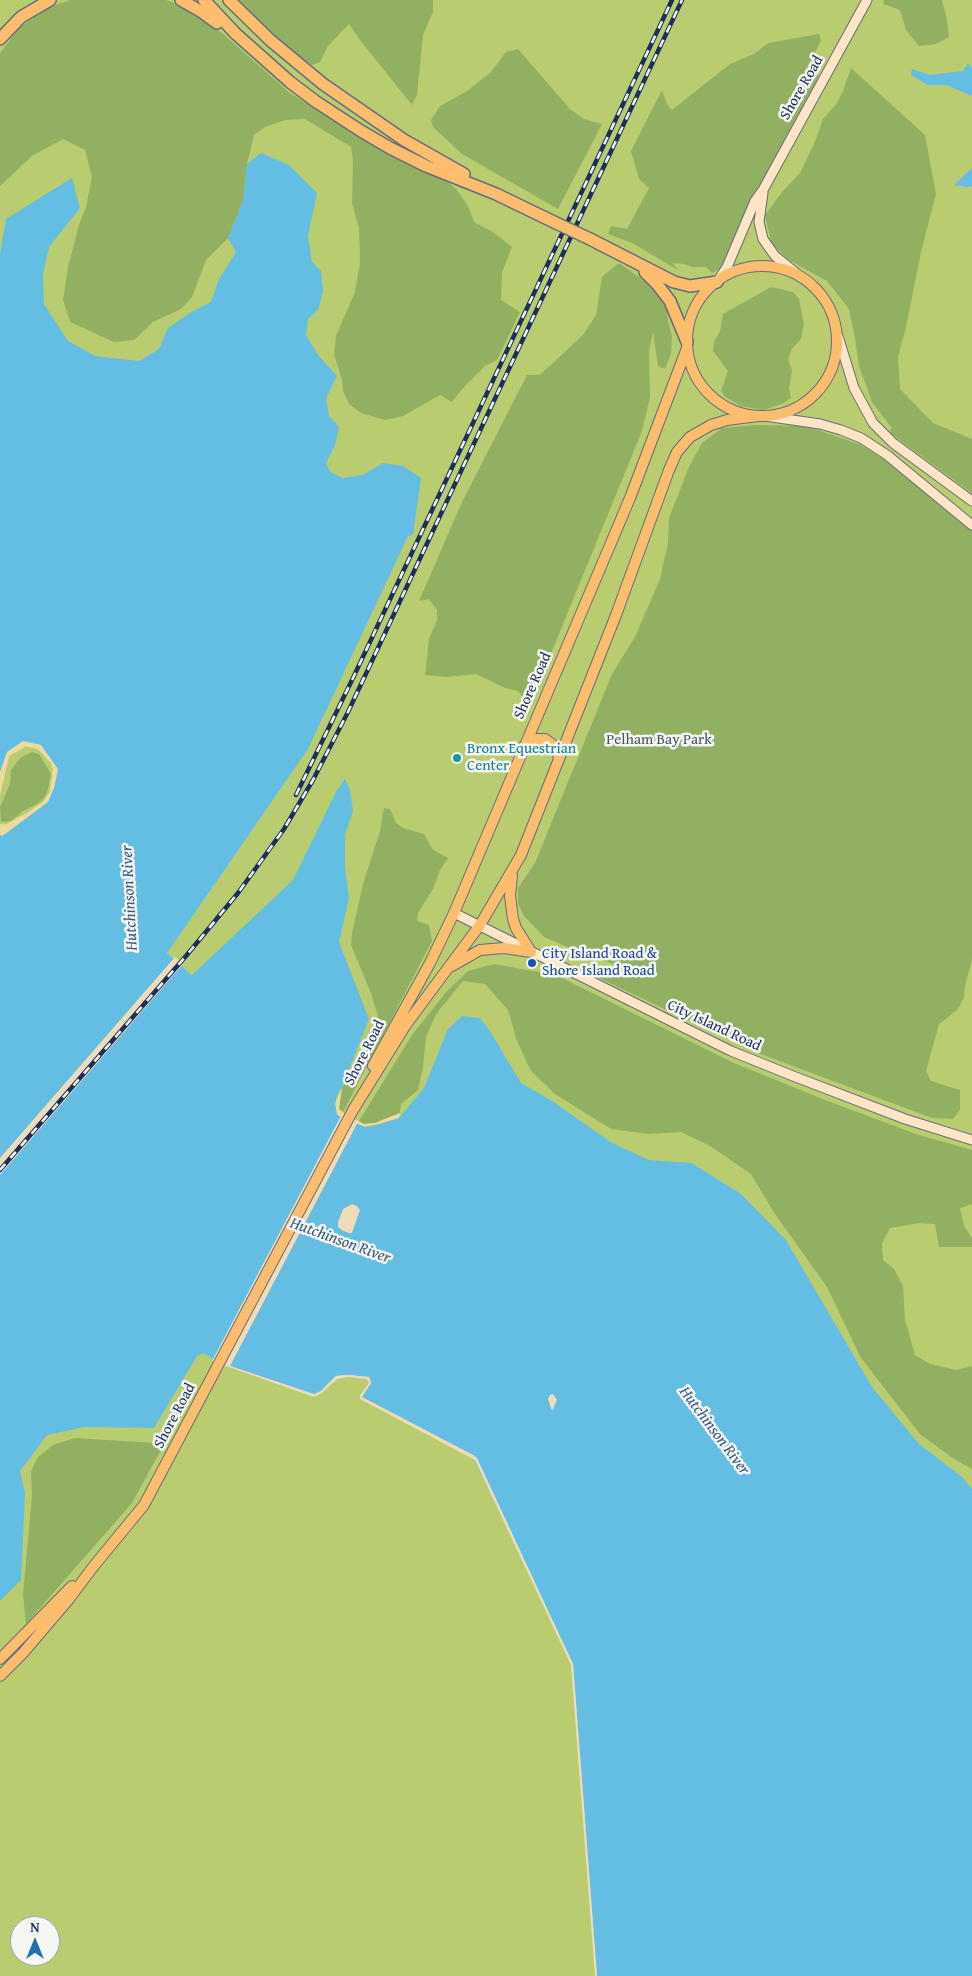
<!DOCTYPE html>
<style>
body{margin:0}
#map{position:relative;width:972px;height:1976px;overflow:hidden;background:#efddba;font-family:"Gentium Book Plus",serif}
canvas{display:block}
.north{position:absolute;left:10px;top:1916px;width:50px;height:50px;box-sizing:border-box;background:#f6f6f2;border:1px solid #9ea6b7;border-radius:50%;rotate:0deg;font-size:14px;font-weight:700;line-height:20px;text-align:center;color:#1b2f5e}
.north::after{content:'';display:block;margin:auto;width:18px;height:22px;background:#1f6fb2;clip-path:polygon(50% 0,100% 100%,50% 72%,0 100%)}
</style>
<div id="map">
<canvas width="972" height="1976"></canvas>
<div class="north">N</div>
</div>
<script>
const c = document.querySelector('canvas').getContext('2d');
c.lineJoin = 'round';
function fillPath(path, color) { c.fillStyle = color; c.fill(path, 'evenodd'); }
const poly = rows => new Path2D(rows.map(r => 'M' + r).join(''));
function trace(path, color, width, dash) { c.strokeStyle = color; c.lineWidth = width; c.lineCap = dash ? 'butt' : 'round'; c.setLineDash(dash || []); c.stroke(path); }
function label(font, color, halo, rows, align = 'center') {
  c.font = font + ' "Gentium Book Plus",serif'; c.lineWidth = 5; c.setLineDash([]); c.textBaseline = 'middle'; c.strokeStyle = halo; c.fillStyle = color; for (const [text, x, y, turn = 0] of rows) {
    c.save(); c.translate(x, y); c.rotate((+turn || 0) * Math.PI / 180); c.textAlign = isNaN(turn) ? turn : align; if (halo) c.strokeText(text, 0, 0); c.fillText(text, 0, 0); c.restore();
  }
}
fillPath(poly([
 [0,0,972,0,972,1579,353,1236,340,1230,337,1224,337,1115,192,975,167,953,0,464],
 [352,1204,357,1206,360,1210,352,1233,349,1233,343,1231,338,1227,338,1222,343,1209],
 [26,746,38,749,51,763,53,770,50,792,43,802,27,813,5,825,0,824,0,794,9,756],
 [198,1338,216,1361,314,1394,321,1391,336,1376,369,1377,473,1455,573,1664,597,1976,0,1976,0,1355],
 [20,1926,50,1926,50,1956,20,1956]
]), '#b9cd70');
fillPath(poly([
 [71,0,166,0,180,5,222,33,290,93,349,130,447,181,456,189,468,206,474,222,493,232,512,247,502,272,501,300,520,312,497,360,485,366,463,388,452,402,440,395,403,416,385,420,361,413,349,404,343,391,342,380,334,354,336,336,355,292,360,263,359,229,352,203,353,161,351,147,305,119,285,120,265,127,254,135,247,164,243,201,228,238,206,260,192,297,181,309,153,322,134,340,114,342,70,322,63,300,68,267,79,225,86,207,92,177,85,150,63,139,32,156,0,186,0,53,20,27,52,6],
 [239,0,433,0,433,12,423,35,417,95,412,105,363,44,349,24,328,46,320,62,312,65,285,46],
 [884,0,942,0,947,20,949,37,936,44,919,46,906,30,900,10,883,4],
 [819,34,821,40,819,45,804,72,819,76,769,169,722,268,712,273,706,267,693,267,684,264,673,263,678,270,632,243,608,234,611,226,627,229,649,188,639,179,631,151,662,90,667,104,672,110,730,64,754,54,768,43],
 [518,49,570,109,584,119,602,124,558,209,462,154,433,127,431,120,440,106,467,91,491,72,506,52],
 [851,68,925,135,936,194,921,252,906,327,898,357,900,389,933,423,972,439,972,493,890,433,891,427,872,402,859,366,855,339,849,309,827,281,787,259,771,242,765,215,783,191,800,173,814,144,823,119,837,103,843,91],
 [619,263,656,289,667,308,668,321,672,336,671,354,665,369,658,366,653,332,649,351,650,397,642,431,534,695,529,700,523,698,518,691,505,688,476,674,446,677,425,675,429,639,437,620,437,610,429,599,419,601,462,502,527,375,540,375,583,335,596,315,602,277],
 [771,287,793,292,799,299,804,324,801,339,792,349,788,360,792,370,789,389,791,398,782,404,763,410,741,406,725,397,721,391,728,371,713,351,714,342,720,331,723,314],
 [755,425,806,426,859,444,886,461,972,531,972,959,965,986,964,998,957,1010,939,1024,926,1071,931,1081,960,1090,960,1110,953,1119,932,1118,758,1053,601,979,587,970,612,977,635,971,584,954,544,937,524,916,518,903,518,888,535,863,612,674,635,637,660,579,668,543,669,518,689,467,702,443,722,428],
 [32,752,39,754,51,774,48,790,44,798,37,804,23,811,11,821,1,822,0,807,10,784,11,770,20,758],
 [384,808,390,809,396,823,403,828,424,834,433,850,448,858,440,870,433,889,418,913,417,921,429,925,432,941,343,1112,339,1109,342,1087,351,1077,377,1030,379,1020,371,993,351,945,352,933,363,884,380,831],
 [494,964,556,975,734,1063,825,1100,916,1134,972,1150,972,1204,960,1208,964,1226,972,1238,972,1247,939,1247,935,1224,919,1223,890,1228,882,1243,883,1260,894,1269,903,1286,905,1320,915,1355,930,1364,956,1370,972,1366,972,1469,954,1459,920,1434,861,1358,827,1287,775,1214,751,1174,710,1146,681,1132,649,1134,611,1129,555,1094,531,1071,517,1041,508,1010,485,984,463,981,436,1014,426,1037,423,1068,418,1090,401,1104,400,1113,375,1123,364,1124,359,1121,412,1035,447,991,468,971],
 [176,1422,132,1503,26,1624,23,1595,32,1495,31,1471,38,1457,53,1445,75,1438,155,1443]
]), '#92b062');
fillPath(poly([
 [23,741,41,745,58,769,54,788,48,802,2,836,0,835,0,824,5,825,27,813,43,802,50,792,53,770,51,763,38,749,26,746,9,756,0,794,0,772,7,752],
 [342,1087,339,1109,345,1114,364,1124,375,1123,400,1113,399,1118,380,1124,365,1127,337,1115,335,1104]
]), '#eeda9e');
fillPath(poly([
 [968,63,972,69,972,96,947,85,928,85,911,75,912,69,930,75,963,71],
 [261,153,289,165,317,193,308,236,312,262,321,271,323,292,318,310,308,319,306,335,318,355,337,376,326,398,329,416,339,427,335,445,326,463,330,472,343,478,363,475,383,463,403,466,421,478,413,535,408,536,308,749,167,953,192,975,293,880,337,790,345,779,350,790,353,811,345,835,345,868,349,898,339,942,369,1019,342,1087,337,1095,335,1104,337,1115,365,1127,380,1124,399,1118,424,1088,448,1029,462,1016,480,1018,490,1031,521,1083,552,1101,612,1143,649,1160,691,1163,741,1194,786,1240,872,1387,919,1444,962,1477,972,1489,972,1976,597,1976,573,1664,472,1455,362,1397,371,1383,369,1377,348,1375,336,1376,321,1391,314,1395,216,1361,204,1353,197,1356,154,1428,84,1427,47,1435,20,1471,25,1493,21,1580,0,1601,0,835,2,836,9,831,48,802,54,788,58,769,41,745,23,741,7,752,0,772,0,254,6,219,72,178,80,208,49,247,43,274,44,304,68,341,95,356,139,361,159,349,168,328,193,311,211,302,219,279,236,252,228,238,243,201,247,164],
 [352,1204,357,1206,360,1210,352,1233,349,1233,343,1231,338,1227,338,1222,343,1209],
 [553,1394,557,1400,552,1411,548,1399,550,1395],
 [972,168,972,186,968,187,954,185]
]), '#64bde2');
fillPath(poly([
 [175,957,183,964,0,1175,0,1158],
 [342,1114,358,1122,230,1366,314,1394,321,1391,336,1376,348,1375,369,1377,371,1383,362,1397,473,1455,477,1458,573,1664,597,1976,595,1976,571,1665,475,1460,360,1399,360,1395,369,1383,367,1379,348,1377,337,1379,322,1393,314,1397,212,1361]
]), '#efddba');
const secondary = poly([
 [763,193,759,222,763,239,775,256,802,278],
 [717,282,727,267,755,201,763,190,867,0],
 [838,336,854,388,873,423,893,443,972,501],
 [765,416,820,424,841,430,861,438,887,455,972,525],
 [454,913,731,1051,793,1076,905,1119,972,1140]
]);
const primary = poly([
 '687 341a75 75 0 1 1 150 0a75 75 0 1 1-150 0Z',
 [524,746,534,739,545,739,557,748,559,759],
 [512,876,510,896,513,919,516,928,531,952],
 [452,966,480,950,504,948,531,952],
 [373,1066,430,963,454,913,630,498,687,348],
 [0,1659,72,1586],
 [0,1676,23,1653,69,1599,93,1567,144,1505,353,1110,405,1026,480,925,521,855,616,615,669,470,677,452,690,437,711,425,727,420,758,416]
]);
const highway = poly([
 [181,0,202,12,217,23],
 [204,0,236,34,290,82,315,101,361,131,390,148,426,166,496,194,556,223],
 [229,0,270,40,323,84,404,140,464,174],
 [0,39,21,17,50,0],
 [590,239,674,282,690,286,717,282],
 [645,272,657,284,670,301,687,342]
]);
trace(secondary, '#656c7e', 11);
trace(primary, '#656c7e', 12);
trace(highway, '#656c7e', 14);
trace(secondary, '#fee5c5', 9);
trace(primary, '#fcbd6e', 10);
trace(highway, '#fcbd6e', 11);
const rail = poly([
 [296,795,353,678,672,0],
 [0,1170,186,956,238,893,284,829,313,780,348,712,682,0]
]);
trace(rail, '#1b2f5e', 4.5);
trace(rail, '#f6f6f2', 2.5, [8]);
const highwayBridge = poly([
 [556,223,590,239]
]);
trace(highwayBridge, '#656c7e', 14, []);
trace(highwayBridge, '#fcbd6e', 11);
for (const [x, y, r, color] of [
 [457,758,5,"#0f9aa8"],
 [532,963,5,"#1a4fb4"]
]) { const dot = new Path2D(); dot.arc(x, y, r, 0, 2 * Math.PI); c.fillStyle = color; c.fill(dot); trace(dot, '#f6f6f2', 2); }
label('15px', '#1b2f5e', '#f6f6f2', [
 ["Shore Road",802,88,-60],
 ["Shore Road",533,686,-66],
 ["City Island Road",714,1026,25],
 ["Shore Road",365,1053,-63],
 ["Shore Road",175,1416,-62]
]);
label('15px', '#425662', '#f6f6f2', [
 ["Pelham Bay Park",659,740]
]);
label('15px', '#0d838f', '#f6f6f2', [
 ["Bronx Equestrian",467,749],
 ["Center",467,766]
], 'left');
label('15px', '#164399', '#f6f6f2', [
 ["City Island Road &",542,954],
 ["Shore Island Road",542,971]
], 'left');
label('italic 16px', '#315a86', '#f6f6f2', [
 ["Hutchinson River",130,898,-93],
 ["Hutchinson River",340,1241,20],
 ["Hutchinson River",714,1431,53]
]);
</script>
